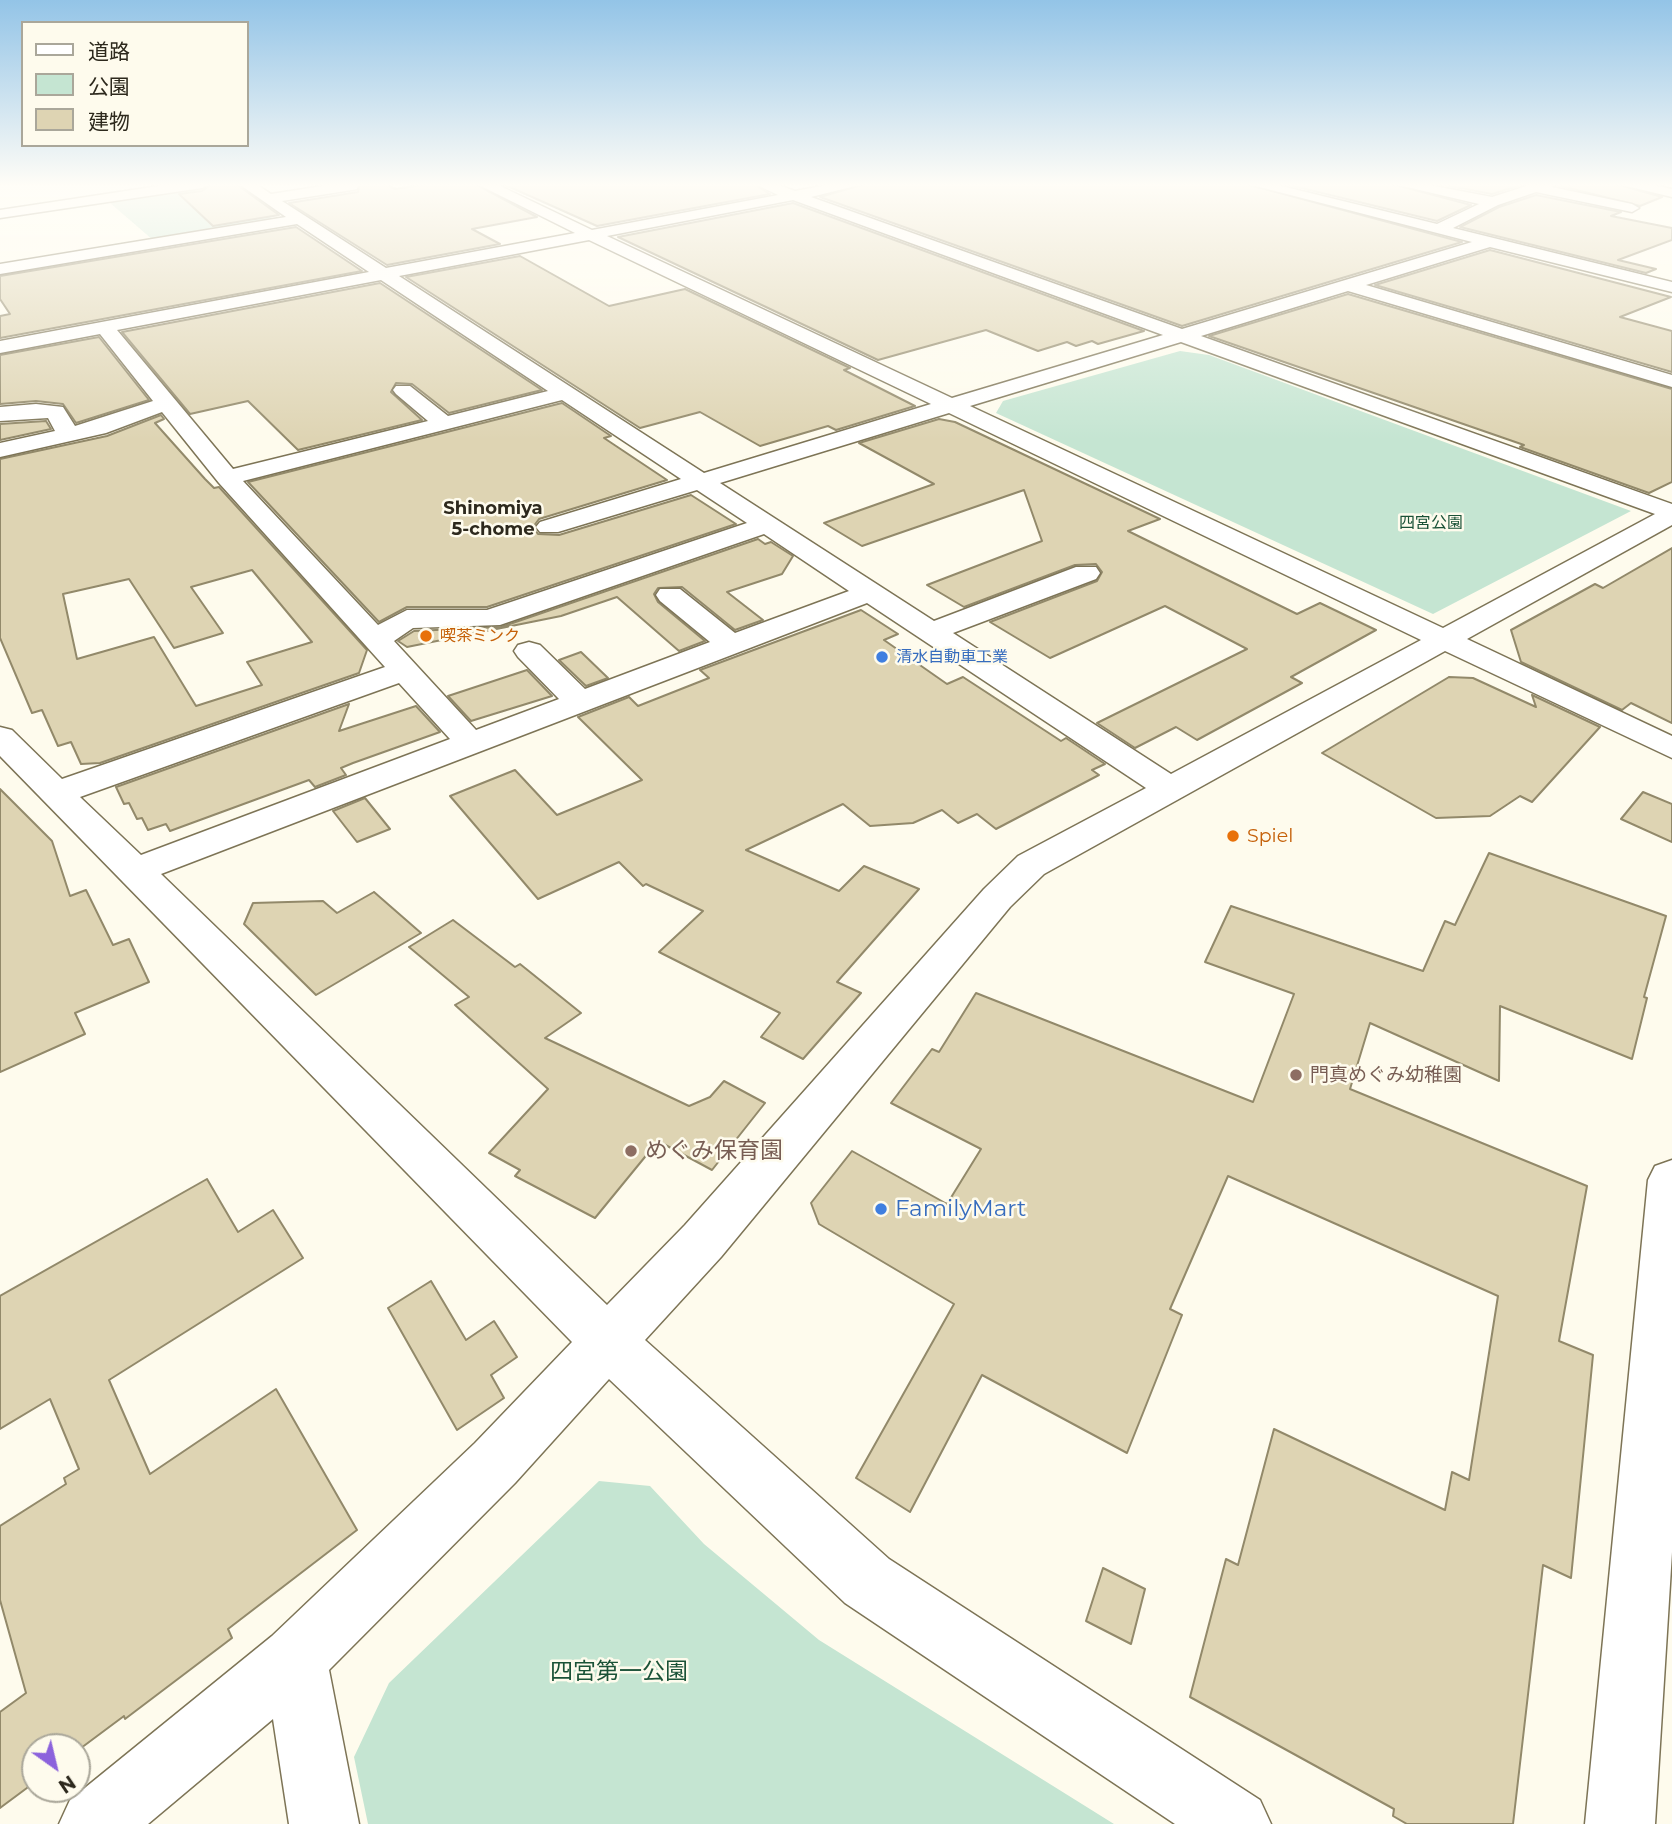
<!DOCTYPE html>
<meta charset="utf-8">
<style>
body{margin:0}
#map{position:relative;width:1672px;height:1824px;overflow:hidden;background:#fefbed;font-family:Montserrat,"Noto Sans JP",sans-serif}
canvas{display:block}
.legend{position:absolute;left:21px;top:21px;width:228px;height:126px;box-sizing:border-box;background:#fefbed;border:2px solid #aaa79a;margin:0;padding:9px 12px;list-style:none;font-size:21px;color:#2d291d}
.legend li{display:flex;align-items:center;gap:14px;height:35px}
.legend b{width:35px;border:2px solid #aaa79a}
.north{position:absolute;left:21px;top:1733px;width:70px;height:70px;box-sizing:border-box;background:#fefbed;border:2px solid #aaa79a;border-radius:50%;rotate:146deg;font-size:19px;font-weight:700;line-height:28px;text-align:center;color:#2d291d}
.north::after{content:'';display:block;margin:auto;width:24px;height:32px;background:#8c62dc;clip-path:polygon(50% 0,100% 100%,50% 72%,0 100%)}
</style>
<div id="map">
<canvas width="1672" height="1824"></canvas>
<ul class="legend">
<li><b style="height:9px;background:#fff"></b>道路</li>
<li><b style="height:19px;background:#c5e5d2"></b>公園</li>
<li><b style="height:19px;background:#ded4b3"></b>建物</li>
</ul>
<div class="north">N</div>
</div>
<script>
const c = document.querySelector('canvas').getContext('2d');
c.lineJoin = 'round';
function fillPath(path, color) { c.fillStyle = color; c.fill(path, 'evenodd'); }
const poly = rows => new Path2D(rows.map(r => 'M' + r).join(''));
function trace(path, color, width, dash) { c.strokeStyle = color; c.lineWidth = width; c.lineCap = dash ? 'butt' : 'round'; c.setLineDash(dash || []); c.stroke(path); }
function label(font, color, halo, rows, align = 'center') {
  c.font = font + ' Montserrat,"Noto Sans JP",sans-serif'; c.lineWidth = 5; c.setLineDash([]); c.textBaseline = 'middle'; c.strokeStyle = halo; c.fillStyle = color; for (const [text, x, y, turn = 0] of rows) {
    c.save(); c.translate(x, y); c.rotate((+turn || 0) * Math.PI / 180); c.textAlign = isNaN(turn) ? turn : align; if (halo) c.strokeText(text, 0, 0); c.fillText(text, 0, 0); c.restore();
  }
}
fillPath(poly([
 [225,185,275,220,153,240,109,202],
 [1180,351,1209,355,1631,511,1433,614,996,413,1003,401],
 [599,1481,650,1486,704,1544,819,1640,1114,1824,368,1824,354,1757,389,1683]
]), '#c5e5d2');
const building = poly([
 [212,184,236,184,279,215,213,226,179,194,202,191,212,184],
 [360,184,385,184,395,189,428,184,475,184,537,217,472,229,500,244,387,265,289,203,358,192,360,184],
 [503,184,753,184,770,194,597,226,503,184],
 [865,184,1246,184,1462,242,1182,326,820,197,865,184],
 [1285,184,1392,184,1471,205,1437,221,1285,184],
 [1439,184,1524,184,1492,194,1439,184],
 [1616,184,1662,197,1640,206,1557,185,1616,184],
 [1536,195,1621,212,1611,216,1672,228,1672,240,1618,260,1656,269,1646,273,1460,227,1499,207,1536,195],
 [793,203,1144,331,1098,344,1092,341,1076,346,1067,342,1038,351,986,330,878,360,618,237,793,203],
 [296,227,362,271,0,338,0,316,10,314,0,299,0,276,296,227],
 [1490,250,1671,297,1620,317,1672,331,1672,372,1375,285,1490,250],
 [520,256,609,306,685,289,850,368,844,370,915,406,836,430,828,426,760,446,700,412,640,428,406,277,520,256],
 [380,283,542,390,449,413,412,384,396,383,391,392,422,420,298,450,248,401,190,414,122,332,380,283],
 [1348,294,1672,389,1672,482,1649,493,1520,447,1524,445,1209,336,1348,294],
 [99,337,149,400,76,423,63,404,36,401,0,404,0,355,99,337],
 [562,403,611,436,604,438,667,480,539,519,533,527,538,534,559,535,691,495,736,524,487,607,407,607,379,622,248,482,562,403],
 [161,415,164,419,155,423,205,479,214,488,219,487,367,650,359,673,100,763,81,764,71,742,58,746,42,710,32,713,0,638,0,459,107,436,161,415],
 [252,570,312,642,247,662,262,685,196,706,154,637,77,659,63,594,129,579,174,648,223,633,191,587,252,570],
 [939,419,955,422,1160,519,1128,531,1297,614,1320,603,1376,630,1291,677,1302,683,1197,740,1176,727,1135,748,1097,723,1247,649,1165,606,1050,658,990,622,1097,581,1102,572,1096,564,1075,565,964,607,927,585,1042,541,1024,490,862,546,824,523,934,484,859,443,939,419],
 [46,421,51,429,0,440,0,424,46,421],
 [758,539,765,544,771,542,793,556,782,574,727,592,763,620,735,630,682,587,658,588,654,594,658,602,705,641,679,651,617,597,561,616,407,647,398,641,414,631,501,627,758,539],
 [1672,548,1672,723,1631,703,1622,710,1521,662,1511,630,1595,584,1603,588,1672,548],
 [861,610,898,634,884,640,947,684,963,677,1061,741,1066,738,1105,764,1092,770,1099,775,996,829,977,814,958,823,942,810,913,823,870,826,843,804,746,850,839,891,864,866,919,889,837,982,861,993,803,1059,761,1037,780,1013,659,952,703,911,646,884,643,886,619,862,538,899,450,796,515,770,557,815,642,780,578,717,629,697,638,706,709,678,700,670,861,610],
 [581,652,608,678,586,686,559,660,581,652],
 [527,670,552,696,471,721,448,696,527,670],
 [1449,677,1473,678,1536,707,1532,695,1600,727,1532,802,1520,796,1490,816,1436,818,1322,753,1449,677],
 [349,704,339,731,416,706,440,732,353,763,341,768,346,775,315,787,309,780,170,831,166,824,148,830,142,818,137,819,129,803,124,804,116,787,349,704],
 [0,789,52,841,70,896,86,890,113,945,129,939,149,982,75,1013,85,1034,0,1072,0,789],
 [1643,792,1672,804,1672,842,1621,819,1643,792],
 [365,798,390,829,357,842,333,811,365,798],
 [1489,853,1666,916,1644,997,1647,998,1632,1059,1500,1006,1499,1081,1370,1023,1350,1089,1587,1186,1559,1341,1593,1355,1571,1578,1543,1565,1513,1824,1407,1824,1393,1816,1394,1809,1190,1697,1226,1559,1238,1565,1274,1429,1445,1510,1452,1472,1469,1480,1498,1296,1228,1176,1170,1309,1182,1315,1127,1453,982,1375,910,1512,856,1478,954,1304,819,1224,811,1203,852,1151,947,1204,981,1149,891,1103,932,1049,939,1052,976,993,1253,1102,1294,994,1205,962,1231,906,1423,971,1445,921,1455,925,1489,853],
 [374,892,421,933,316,995,244,924,253,903,323,901,337,913,374,892],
 [453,920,515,967,520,964,581,1013,545,1038,689,1106,710,1097,724,1081,765,1103,712,1170,658,1141,595,1218,515,1176,520,1170,489,1153,548,1089,455,1005,469,997,409,947,453,920],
 [207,1179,238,1232,273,1210,303,1258,109,1380,150,1474,276,1389,357,1530,228,1629,232,1638,125,1719,124,1716,77,1751,77,1747,35,1747,35,1782,0,1808,0,1712,26,1693,0,1600,0,1526,66,1484,64,1478,79,1469,50,1399,0,1429,0,1296,207,1179],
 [431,1281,466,1340,494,1321,517,1357,491,1375,504,1398,457,1430,388,1308,431,1281],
 [1103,1568,1145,1589,1131,1644,1086,1621,1103,1568]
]);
fillPath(building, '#ded4b3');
trace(building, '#92896a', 2);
const minor = poly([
 [172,184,209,184,202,188,0,218,0,210,172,184],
 [239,184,256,184,271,194,336,184,358,184,357,189,352,190,282,201,386,268,575,233,477,184,496,184,592,230,778,195,755,184,776,184,795,191,833,184,863,184,811,197,1182,329,1472,242,1248,184,1273,184,1437,224,1479,204,1394,184,1424,184,1492,197,1533,184,1555,184,1552,187,1632,204,1639,208,1632,212,1536,192,1498,205,1453,228,1672,282,1672,292,1490,247,1366,285,1672,375,1672,387,1348,291,1201,336,1672,504,1672,525,1467,639,1672,736,1672,758,1445,651,1044,874,1010,907,721,1257,645,1340,889,1559,1260,1800,1271,1824,1175,1824,845,1603,609,1379,515,1483,329,1670,359,1824,289,1824,273,1719,148,1824,59,1824,70,1800,272,1636,475,1443,572,1342,0,756,0,727,12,730,62,779,385,667,219,483,162,412,106,433,0,457,0,443,55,431,48,418,0,421,0,407,36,404,63,407,75,426,153,401,100,334,0,353,0,341,369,272,297,224,0,274,0,264,286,217,239,184],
 [793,200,1163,335,952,398,607,236,793,200],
 [589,240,931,404,704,473,399,276,589,240],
 [381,280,548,391,448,416,410,386,396,386,393,390,396,394,428,421,233,469,117,330,381,280],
 [1181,342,1655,514,1443,628,970,406,1181,342],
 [562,400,681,479,540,522,536,527,540,532,558,532,697,490,747,523,487,610,407,610,378,625,243,481,562,400],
 [949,413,1421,640,1171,774,953,633,1096,579,1100,573,1096,567,1076,567,934,621,720,483,949,413],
 [764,534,849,591,735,633,680,589,660,589,656,595,660,601,710,642,585,689,540,645,529,642,518,645,514,651,518,657,559,699,476,730,394,641,413,628,500,625,764,534],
 [867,603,1146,788,1018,856,984,889,685,1225,607,1305,161,874,867,603],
 [399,683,450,739,141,855,80,797,399,683],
 [1618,184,1648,184,1672,189,1672,197,1618,184],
 [1672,1160,1672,1552,1655,1824,1585,1824,1648,1180,1655,1166,1672,1160]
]);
trace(minor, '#7d7456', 3);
fillPath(minor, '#fff');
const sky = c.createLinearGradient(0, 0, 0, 440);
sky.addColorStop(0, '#93c4e7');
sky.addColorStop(0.42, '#fffdf7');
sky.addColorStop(1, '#fffdf700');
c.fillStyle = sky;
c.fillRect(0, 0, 1672, 440);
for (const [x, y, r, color] of [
 [426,636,7,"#e8710a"],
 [882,657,7,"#3f7fe0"],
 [1233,836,7,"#e8710a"],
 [1296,1075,7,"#8d6e63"],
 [631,1151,7,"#8d6e63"],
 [881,1209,7,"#3f7fe0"]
]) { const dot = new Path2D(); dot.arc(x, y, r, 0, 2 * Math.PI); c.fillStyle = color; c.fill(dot); trace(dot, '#fefbed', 2.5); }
label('16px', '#1a5237', '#fefbed', [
 ["四宮公園",1431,523]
]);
label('16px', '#c56008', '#fefbed', [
 ["喫茶ミンク",440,636]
], 'left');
label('16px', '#366cbe', '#fefbed', [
 ["清水自動車工業",896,657]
], 'left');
label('bold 18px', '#2d291d', '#fefbed', [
 ["Shinomiya",493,509],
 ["5-chome",493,530]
]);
label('19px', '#c56008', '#fefbed', [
 ["Spiel",1247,836]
], 'left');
label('19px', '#785e54', '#fefbed', [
 ["門真めぐみ幼稚園",1310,1075]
], 'left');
label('23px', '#785e54', '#fefbed', [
 ["めぐみ保育園",645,1151]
], 'left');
label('23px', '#366cbe', '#fefbed', [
 ["FamilyMart",895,1209]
], 'left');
label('23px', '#1a5237', '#fefbed', [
 ["四宮第一公園",619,1672]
]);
</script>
